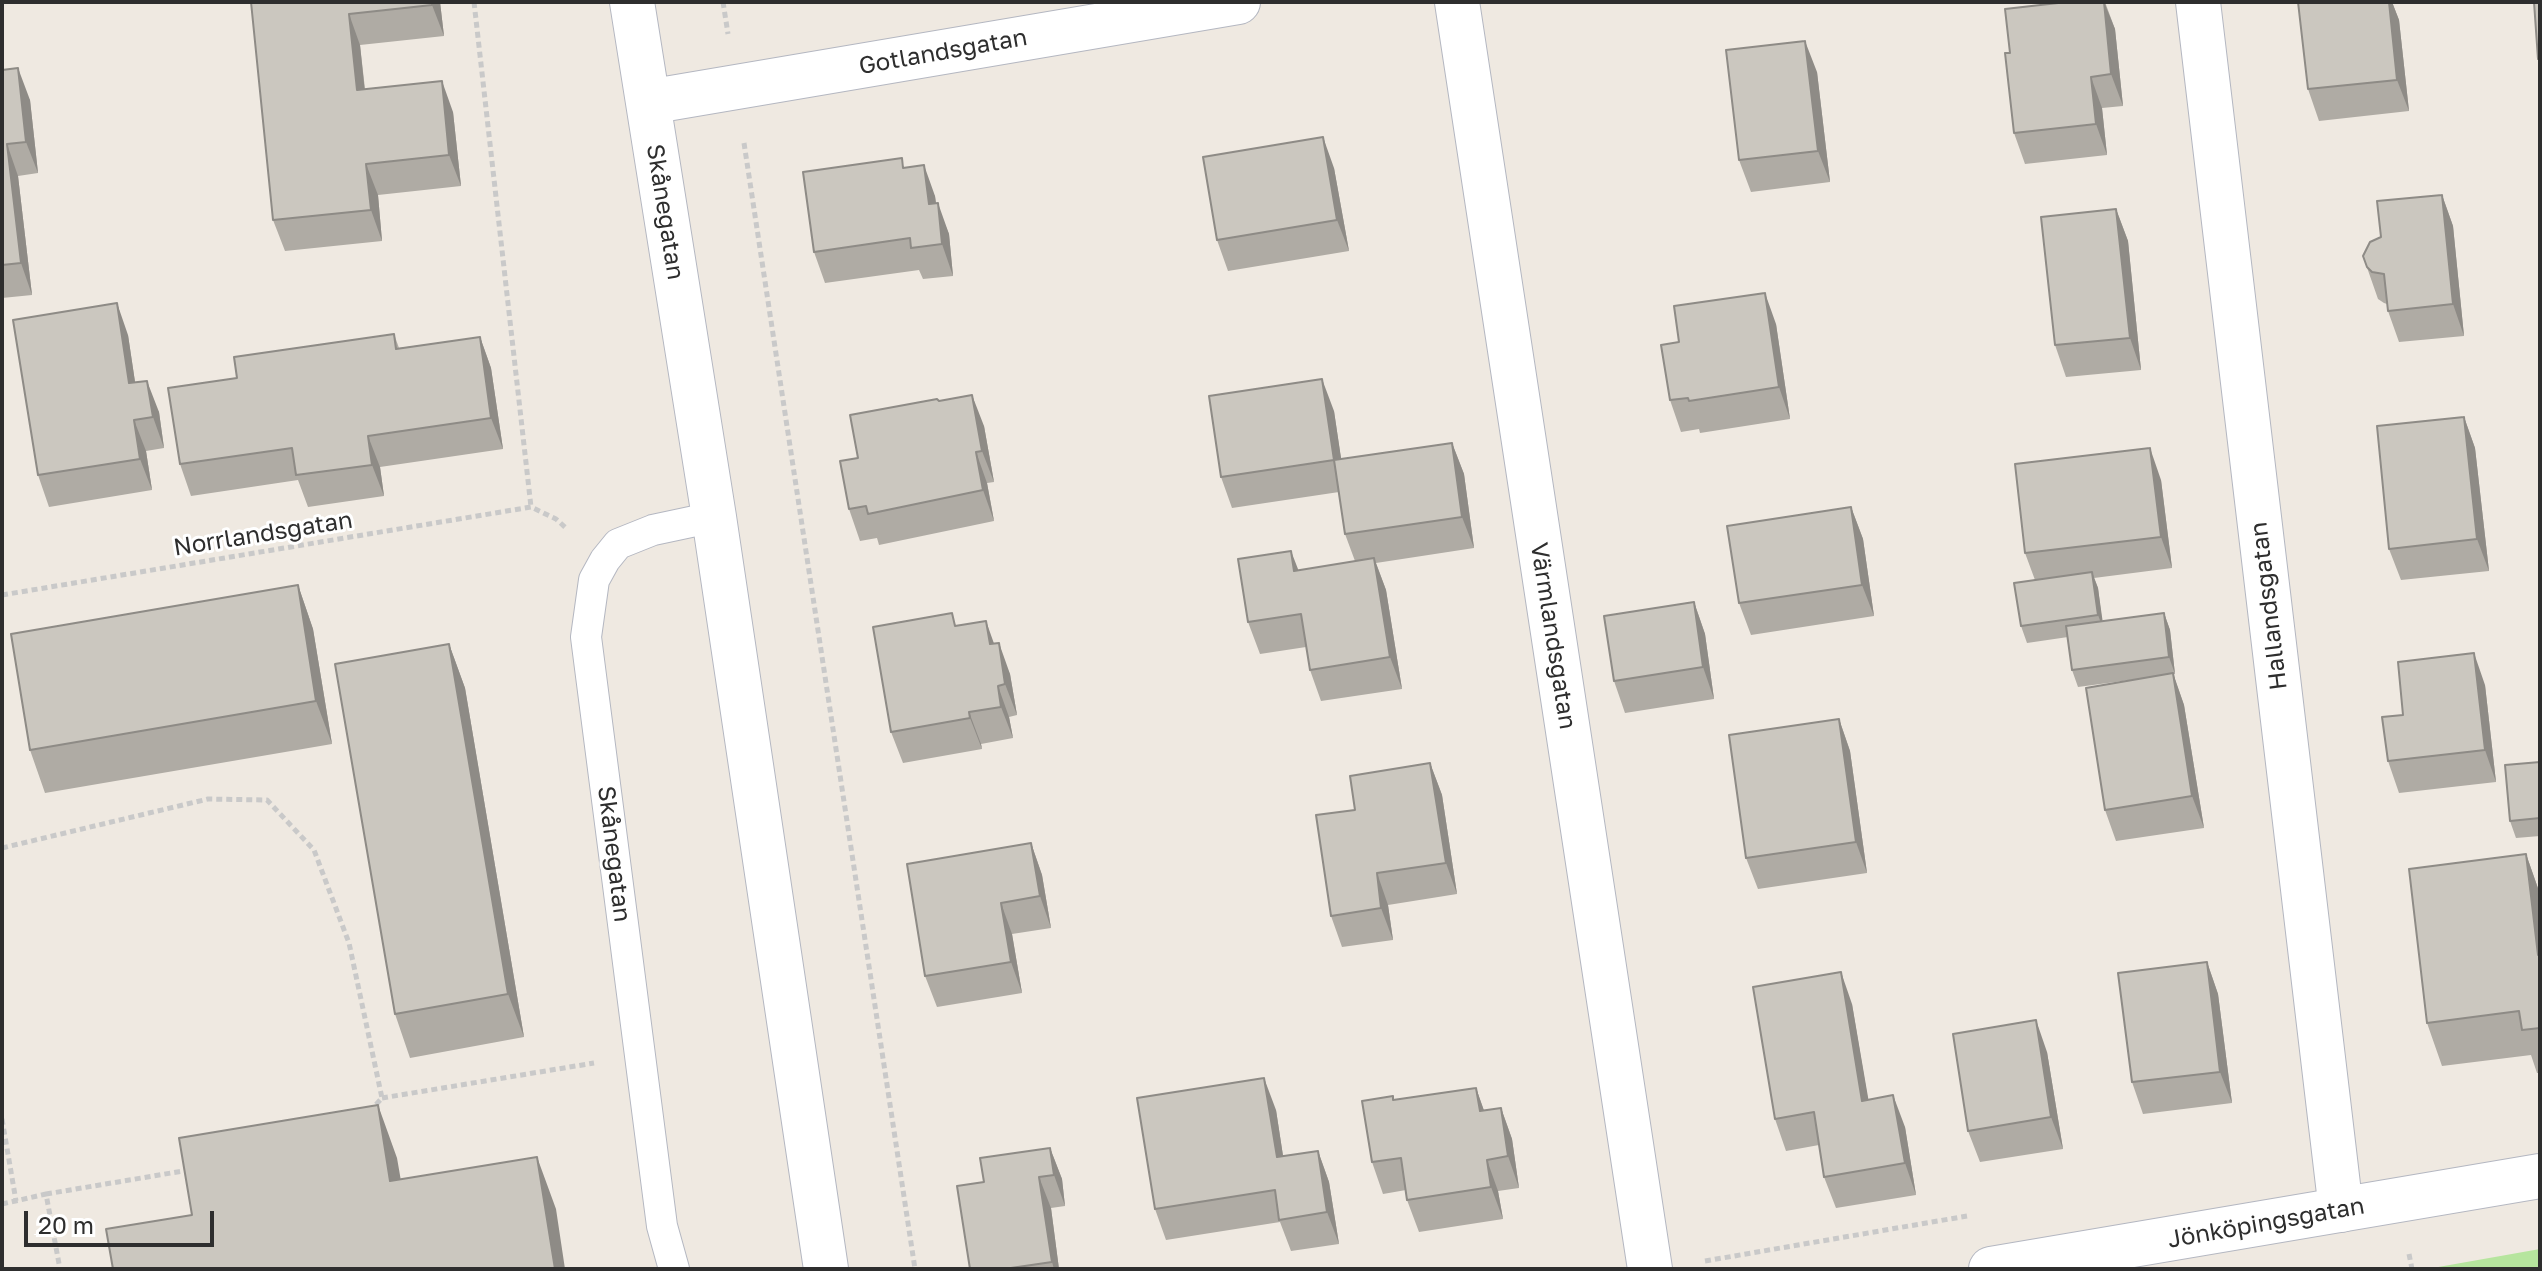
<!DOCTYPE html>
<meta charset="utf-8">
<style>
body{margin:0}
#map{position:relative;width:2542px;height:1271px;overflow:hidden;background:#efe9e1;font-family:"Golos Text",sans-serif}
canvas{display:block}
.frame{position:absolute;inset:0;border:4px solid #2e2e2e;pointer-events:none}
.scale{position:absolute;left:24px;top:1211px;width:190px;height:36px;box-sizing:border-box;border:4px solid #2e2e2e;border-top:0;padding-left:10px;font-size:24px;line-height:28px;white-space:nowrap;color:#2e2e2e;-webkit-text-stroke:6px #fff;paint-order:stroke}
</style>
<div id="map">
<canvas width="2542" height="1271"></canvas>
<div class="frame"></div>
<div class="scale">20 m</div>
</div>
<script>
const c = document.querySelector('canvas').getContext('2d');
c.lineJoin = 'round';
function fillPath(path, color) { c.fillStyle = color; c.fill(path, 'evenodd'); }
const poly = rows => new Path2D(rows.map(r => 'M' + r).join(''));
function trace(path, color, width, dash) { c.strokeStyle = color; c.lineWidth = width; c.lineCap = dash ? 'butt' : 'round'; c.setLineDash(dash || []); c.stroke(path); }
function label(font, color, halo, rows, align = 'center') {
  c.font = font + ' "Golos Text",sans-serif'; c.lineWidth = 6; c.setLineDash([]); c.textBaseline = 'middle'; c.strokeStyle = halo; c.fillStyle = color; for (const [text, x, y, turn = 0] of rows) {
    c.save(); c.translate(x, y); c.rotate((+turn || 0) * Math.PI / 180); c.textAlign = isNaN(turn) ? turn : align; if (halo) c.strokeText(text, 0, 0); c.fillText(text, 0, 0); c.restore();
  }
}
fillPath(poly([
 [2540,1249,2540,1269,2427,1269]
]), '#b6e59e');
const service = poly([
 [674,1269,662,1226,586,637,594,580,605,560,618,544,653,530,714,517]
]);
const minor = poly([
 [632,2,714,517,826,1269],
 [1457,2,1650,1269],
 [2198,2,2341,1210],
 [648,102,1238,2]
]);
const tertiary = poly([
 [1991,1269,2540,1176]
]);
trace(service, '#b4b7c1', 32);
trace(minor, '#b4b7c1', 46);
trace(tertiary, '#b4b7c1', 46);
trace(poly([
 [474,2,531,507],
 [723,2,728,34],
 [744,143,915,1269],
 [2,595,531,507,556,519,566,528],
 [2,848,208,799,267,800,314,850,349,943,382,1098,370,1111],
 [382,1098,594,1063],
 [2,1119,16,1201],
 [46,1194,189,1170],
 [2,1204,46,1194,60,1269],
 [2409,1254,2412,1269],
 [1705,1261,1967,1216]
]), '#c9c9c9', 5, [6, 4]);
trace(service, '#fff', 30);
trace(minor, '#fff', 44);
trace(tertiary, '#fff', 44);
fillPath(poly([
 [251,2,440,2,444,36,360,45,365,89,453,112,461,186,378,195,382,241,285,251,273,220],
 [2067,2,2105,2,2115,29,2123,106,2102,108,2107,155,2025,164,2014,133,2010,53],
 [2298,2,2392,2,2399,20,2409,111,2319,121,2308,89],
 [2,70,30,100,38,173,18,176,32,295,2,298],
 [1817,72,1830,182,1751,192,1739,160],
 [905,167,935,196,936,203,949,234,953,276,923,279,919,270,825,283,814,252],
 [1334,168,1349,251,1228,271,1217,240],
 [2442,195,2453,226,2464,336,2399,342,2388,311,2387,304,2384,303,2378,299,2363,256,2381,237],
 [2116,209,2128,241,2141,370,2066,377,2055,345],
 [1776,324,1790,419,1700,433,1699,429,1681,432,1670,400],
 [394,334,399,348,480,337,491,368,503,449,380,467,384,496,308,507,298,480,191,496,180,464,237,378],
 [128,335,135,382,159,412,164,448,146,451,152,490,49,507,38,475],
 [939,401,984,426,994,482,987,483,994,521,879,545,877,538,860,541,849,509,858,458],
 [1334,411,1341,459,1452,443,1464,474,1474,548,1376,563,1386,590,1402,689,1321,701,1310,670,1306,647,1260,654,1248,622,1298,571,1355,561,1345,534,1339,492,1232,508,1221,477],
 [2464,417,2475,448,2489,571,2401,580,2389,549],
 [2161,480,2172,568,2094,578,2098,588,2102,621,2164,613,2170,630,2175,674,2173,674,2184,705,2204,828,2116,841,2105,810,2145,678,2078,687,2072,670,2068,637,2027,643,2021,626,2035,580,2025,553],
 [1851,507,1863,539,1874,616,1751,635,1739,603],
 [298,585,313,629,332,744,45,793,30,750],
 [1694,602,1705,634,1714,699,1625,713,1614,681],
 [957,626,994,643,1010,674,1017,715,1009,717,1013,738,981,744,982,749,903,763,891,732],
 [449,644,465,688,524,1037,410,1058,395,1014],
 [2485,685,2496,782,2399,793,2388,761,2403,715],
 [1839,719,1850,751,1867,873,1758,889,1746,858],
 [2540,762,2540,836,2516,838,2510,821],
 [1430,763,1442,795,1457,894,1388,905,1393,940,1342,947,1331,916,1355,810],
 [1031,843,1042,875,1051,928,1012,934,1022,993,937,1007,925,976],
 [2526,854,2540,894,2540,1073,2537,1073,2531,1055,2442,1066,2427,1023],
 [2207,962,2218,994,2232,1103,2143,1114,2132,1082],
 [1852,1004,1868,1100,1905,1127,1916,1195,1836,1208,1824,1177,1819,1145,1786,1151,1775,1119],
 [2047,1052,2063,1149,1980,1162,1968,1131],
 [1476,1088,1484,1111,1501,1108,1512,1139,1519,1188,1498,1191,1503,1219,1419,1232,1407,1200,1406,1190,1383,1194,1372,1162,1395,1100],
 [1276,1110,1283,1156,1318,1151,1329,1182,1339,1244,1291,1251,1280,1222,1166,1240,1155,1209],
 [1050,1148,1062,1179,1065,1206,1051,1208,1059,1269,970,1269,984,1182]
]), '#afaba4');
fillPath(poly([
 [432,2,440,2,444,36,432,5],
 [2104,2,2115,29,2123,106,2111,74],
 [2389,2,2392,2,2399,20,2409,111,2397,80],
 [349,14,360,45,368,122,357,90],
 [1805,41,1817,72,1830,182,1818,151],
 [18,68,30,100,38,173,26,142],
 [2091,77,2102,108,2107,155,2096,124],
 [442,81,453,112,461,186,449,155],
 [1323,137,1334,168,1349,251,1337,220],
 [7,144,18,176,32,295,21,263],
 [366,164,378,195,382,241,371,210],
 [924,165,935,196,940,235,929,204],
 [2442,195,2453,226,2464,336,2453,304],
 [938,203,949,234,953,276,942,244],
 [2116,209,2128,241,2141,370,2130,338],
 [1765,293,1776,324,1790,419,1779,387],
 [117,303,128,335,140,415,129,383],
 [480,337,491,368,503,449,491,418],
 [1322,379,1334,411,1346,491,1334,460],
 [147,381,159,412,164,448,153,417],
 [972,395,984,426,994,482,982,451],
 [2464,417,2475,448,2489,571,2477,539],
 [134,420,146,451,152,490,140,459],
 [368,436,380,467,384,496,372,465],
 [1452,443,1464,474,1474,548,1462,517],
 [2150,448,2161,480,2172,568,2161,537],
 [976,452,987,483,994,521,983,490],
 [1851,507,1863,539,1874,616,1862,585],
 [1291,551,1303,582,1294,571],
 [1374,558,1386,590,1402,689,1390,657],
 [2092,572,2098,588,2104,631,2098,615],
 [298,585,313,629,332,744,316,701],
 [1694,602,1705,634,1714,699,1703,667],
 [2164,613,2170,630,2175,674,2169,657],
 [986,621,997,652,990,644],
 [999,643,1010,674,1017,715,1005,684],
 [449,644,465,688,524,1037,508,994],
 [2474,653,2485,685,2496,782,2485,750],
 [2173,673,2184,705,2204,828,2192,796],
 [998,686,1009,717,1013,738,1001,707],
 [969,712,981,744,982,749,970,718],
 [1839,719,1850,751,1867,873,1856,842],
 [1430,763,1442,795,1457,894,1446,863],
 [1031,843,1042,875,1051,928,1040,896],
 [2526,854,2540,894,2540,960,2538,955],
 [1377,873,1388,905,1393,940,1381,908],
 [1001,903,1012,934,1022,993,1011,962],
 [2207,962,2218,994,2232,1103,2220,1072],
 [1841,972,1852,1004,1874,1132,1862,1101],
 [2036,1020,2047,1052,2063,1149,2051,1117],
 [1264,1078,1276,1110,1288,1188,1277,1157],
 [1476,1088,1487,1119,1480,1111],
 [1893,1095,1905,1127,1916,1195,1905,1163],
 [378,1105,397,1158,410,1233,390,1181],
 [1501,1108,1512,1139,1519,1188,1508,1156],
 [1050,1148,1062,1179,1065,1206,1054,1175],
 [1318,1151,1329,1182,1339,1244,1327,1212],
 [537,1157,556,1209,565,1269,555,1269],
 [1487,1160,1498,1191,1503,1219,1491,1187],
 [1039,1177,1051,1208,1059,1269,1054,1269,1052,1262]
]), '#8e8b86');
const building = poly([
 [251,2,432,2,432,5,349,14,357,90,442,81,449,155,366,164,371,210,273,220,251,2],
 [2067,2,2104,2,2111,74,2091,77,2096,124,2014,133,2005,53,2010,53,2005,9,2067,2],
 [2298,2,2389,2,2397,80,2308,89,2298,2],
 [2534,2,2540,2,2540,58,2538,59,2534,2],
 [1805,41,1818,151,1739,160,1726,50,1805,41],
 [18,68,26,142,7,144,21,263,2,265,2,70,18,68],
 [1323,137,1337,220,1217,240,1203,157,1323,137],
 [902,158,903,168,924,165,929,204,938,203,942,244,911,248,910,238,814,252,803,172,902,158],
 [2442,195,2453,304,2388,311,2384,274,2372,272,2367,267,2363,256,2370,242,2381,237,2377,201,2442,195],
 [2116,209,2130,338,2055,345,2041,217,2116,209],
 [1765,293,1779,387,1689,401,1688,398,1670,400,1661,345,1679,342,1674,306,1765,293],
 [117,303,129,383,147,381,153,417,134,420,140,459,38,475,13,320,117,303],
 [394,334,396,349,480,337,491,418,368,436,372,465,296,475,292,448,180,464,168,388,237,378,234,357,394,334],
 [1322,379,1334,460,1221,477,1209,396,1322,379],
 [972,395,982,451,976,452,983,490,868,514,866,506,849,509,840,461,858,458,850,415,937,399,939,401,972,395],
 [2464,417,2477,539,2389,549,2377,426,2464,417],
 [1452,443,1462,517,1345,534,1334,460,1452,443],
 [2150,448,2161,537,2025,553,2015,464,2150,448],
 [1851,507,1862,585,1739,603,1727,526,1851,507],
 [1291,551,1294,571,1374,558,1390,657,1310,670,1301,614,1248,622,1238,559,1291,551],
 [2092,572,2098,615,2021,626,2014,583,2092,572],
 [298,585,316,701,30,750,11,634,298,585],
 [1694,602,1703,667,1614,681,1604,616,1694,602],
 [952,613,955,626,986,621,990,644,999,643,1005,684,998,686,1001,707,969,712,970,718,891,732,873,627,952,613],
 [2164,613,2169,657,2072,670,2066,626,2164,613],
 [449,644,508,994,395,1014,335,664,449,644],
 [2474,653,2485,750,2388,761,2382,717,2403,715,2398,662,2474,653],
 [2173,673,2192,796,2105,810,2086,688,2173,673],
 [1839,719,1856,842,1746,858,1729,735,1839,719],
 [2540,762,2540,818,2510,821,2505,765,2540,762],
 [1430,763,1446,863,1377,873,1381,908,1331,916,1316,815,1355,810,1350,776,1430,763],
 [1031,843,1040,896,1001,903,1011,962,925,976,907,864,1031,843],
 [2526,854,2538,955,2540,955,2540,1028,2522,1030,2519,1011,2427,1023,2409,869,2526,854],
 [2207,962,2220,1072,2132,1082,2118,973,2207,962],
 [1841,972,1862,1101,1893,1095,1905,1163,1824,1177,1814,1112,1775,1119,1753,987,1841,972],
 [2036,1020,2051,1117,1968,1131,1953,1034,2036,1020],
 [1264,1078,1277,1157,1318,1151,1327,1212,1279,1220,1275,1190,1155,1209,1137,1098,1264,1078],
 [1476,1088,1480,1111,1501,1108,1508,1156,1487,1160,1491,1187,1407,1200,1401,1158,1372,1162,1362,1101,1393,1096,1393,1100,1476,1088],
 [378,1105,390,1181,537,1157,555,1269,113,1269,106,1229,192,1215,179,1138,378,1105],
 [1050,1148,1054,1175,1039,1177,1052,1262,1004,1269,970,1269,957,1186,984,1182,980,1158,1050,1148]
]);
fillPath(building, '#cbc7bf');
trace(building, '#8e8b86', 2);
label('24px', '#2e2e2e', '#fff', [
 ["Gotlandsgatan",943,52,-10],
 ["Skånegatan",665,212,81],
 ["Norrlandsgatan",263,534,-9],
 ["Hallandsgatan",2269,606,-97],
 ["Värmlandsgatan",1553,636,81],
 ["Skånegatan",614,854,83],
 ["Jönköpingsgatan",2266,1223,-10]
]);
</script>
